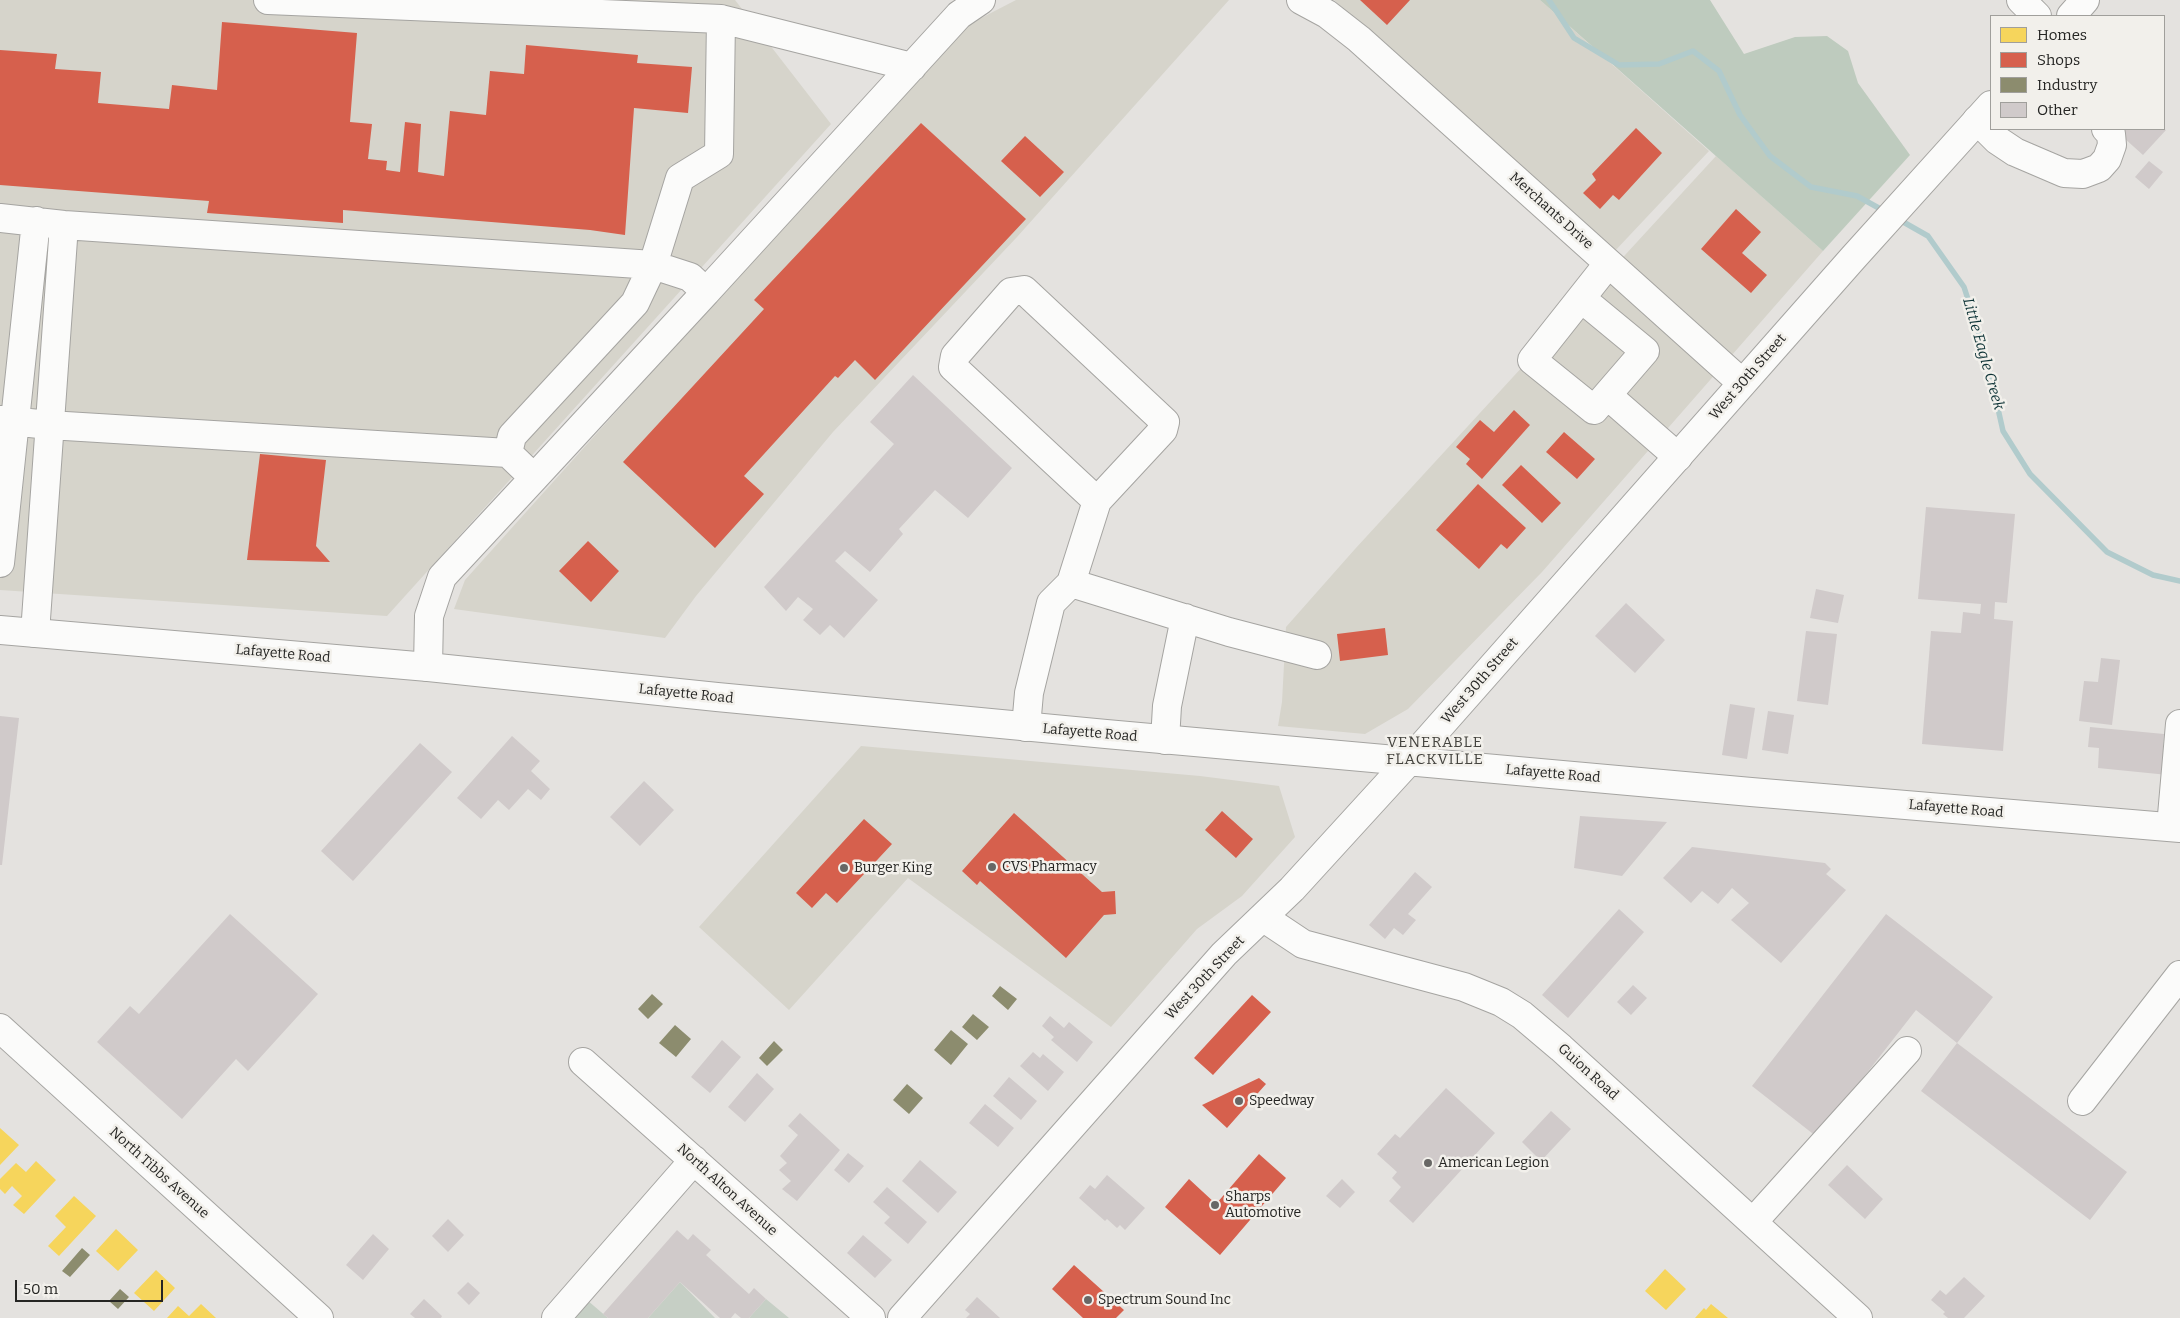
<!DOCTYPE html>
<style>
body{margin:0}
#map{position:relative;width:2180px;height:1318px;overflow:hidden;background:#e4e2df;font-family:Bitter,serif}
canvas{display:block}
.legend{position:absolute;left:1990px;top:15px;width:175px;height:115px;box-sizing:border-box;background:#f2f0eb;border:1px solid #a09f9b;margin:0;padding:6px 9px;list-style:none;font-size:15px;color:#252523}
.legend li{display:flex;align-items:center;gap:10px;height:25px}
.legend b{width:25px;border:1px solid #a09f9b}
.scale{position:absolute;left:15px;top:1280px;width:148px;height:22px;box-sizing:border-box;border:2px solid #252523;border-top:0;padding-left:6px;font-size:15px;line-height:18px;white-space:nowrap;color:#252523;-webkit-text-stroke:4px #f2f0eb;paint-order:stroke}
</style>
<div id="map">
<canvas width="2180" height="1318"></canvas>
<ul class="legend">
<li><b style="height:14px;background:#f6d55c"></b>Homes</li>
<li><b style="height:14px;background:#d6604d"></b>Shops</li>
<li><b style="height:14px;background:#8c8c6e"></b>Industry</li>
<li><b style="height:14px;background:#d0caca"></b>Other</li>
</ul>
<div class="scale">50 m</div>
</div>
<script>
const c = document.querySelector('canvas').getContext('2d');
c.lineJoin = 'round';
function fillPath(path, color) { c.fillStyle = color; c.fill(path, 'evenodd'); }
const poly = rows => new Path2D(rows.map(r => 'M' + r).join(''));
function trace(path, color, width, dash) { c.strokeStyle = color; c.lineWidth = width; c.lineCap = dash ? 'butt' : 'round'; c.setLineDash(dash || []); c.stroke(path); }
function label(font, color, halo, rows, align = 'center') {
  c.font = font + ' Bitter,serif'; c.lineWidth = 5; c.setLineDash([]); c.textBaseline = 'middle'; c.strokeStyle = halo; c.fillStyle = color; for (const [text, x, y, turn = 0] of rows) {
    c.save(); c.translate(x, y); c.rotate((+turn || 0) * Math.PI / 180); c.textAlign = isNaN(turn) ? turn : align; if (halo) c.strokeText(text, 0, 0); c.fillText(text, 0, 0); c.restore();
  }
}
fillPath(poly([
 [0,0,735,0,831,124,387,616,0,590],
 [1016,0,1229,0,1017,237,833,432,696,596,665,638,454,609,465,580,960,29],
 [1334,0,1540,0,1709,151,1613,253],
 [1716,156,1823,251,1542,572,1408,709,1365,734,1278,726,1282,702,1286,627,1355,549],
 [861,746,1200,776,1279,786,1295,837,1242,896,1197,929,1111,1027,908,878,789,1010,699,927]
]), '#d6d4cb');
fillPath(poly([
 [680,1282,715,1318,648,1318],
 [766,1299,789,1318,749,1318],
 [587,1300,608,1318,571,1318]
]), '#c6cfc5');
fillPath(poly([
 [1540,0,1710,0,1744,54,1795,37,1827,36,1848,51,1858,83,1910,155,1823,251]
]), '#becbbe');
fillPath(poly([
 [0,1128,19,1145,0,1165],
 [36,1161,56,1180,24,1214,13,1205,22,1196,12,1186,5,1194,0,1189,0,1179,16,1163,26,1172],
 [74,1196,96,1216,59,1256,48,1246,66,1227,55,1216],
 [116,1229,138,1250,118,1271,96,1251],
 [1665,1269,1686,1289,1666,1310,1645,1291],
 [156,1270,175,1288,154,1311,134,1293],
 [201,1304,216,1318,167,1318,178,1306,189,1316],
 [1711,1304,1728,1318,1695,1318,1704,1308,1706,1310]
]), '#f6d55c');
fillPath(poly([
 [1360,0,1410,0,1387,25],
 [222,22,357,33,350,122,372,124,368,159,387,161,386,170,400,172,405,122,421,124,418,172,444,176,450,111,486,115,490,71,524,74,526,45,638,55,637,63,692,67,688,113,634,108,625,235,590,230,343,210,343,223,207,213,209,201,0,185,0,50,57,54,55,69,101,72,98,103,169,109,172,85,217,90],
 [921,123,1026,219,875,380,855,360,838,378,835,376,744,476,764,494,715,548,623,462,764,309,754,300],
 [1636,128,1662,153,1619,200,1613,195,1600,209,1583,193,1596,180,1592,174],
 [1025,136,1064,172,1040,197,1001,161],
 [1736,209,1761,232,1742,253,1767,275,1751,293,1701,249],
 [1514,410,1530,425,1482,479,1466,464,1470,459,1456,447,1480,420,1494,432],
 [1564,432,1595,459,1577,479,1546,452],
 [260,454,326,460,316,546,330,562,247,560],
 [1521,465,1561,503,1542,523,1502,485],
 [1478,484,1526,528,1507,549,1501,544,1479,569,1436,530],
 [588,541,619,571,591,602,559,571],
 [1385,628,1388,655,1340,661,1337,634],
 [1222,811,1253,839,1236,858,1205,830],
 [1014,813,1102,892,1115,891,1116,914,1104,915,1066,958,980,881,977,885,962,871],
 [864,819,892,844,837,903,826,893,812,908,796,893],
 [1252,995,1271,1012,1213,1075,1194,1058],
 [1259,1078,1266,1084,1227,1128,1202,1105],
 [1259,1154,1286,1178,1220,1255,1165,1207,1189,1179,1216,1204],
 [1074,1265,1124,1310,1116,1318,1083,1318,1052,1289]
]), '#d6604d');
fillPath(poly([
 [1000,986,1017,999,1008,1010,992,996],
 [652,994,663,1004,648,1019,638,1009],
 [973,1014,989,1027,977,1040,962,1027],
 [675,1025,691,1039,676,1057,659,1043],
 [951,1030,968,1044,951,1065,934,1050],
 [774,1041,783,1050,767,1066,759,1058],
 [907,1084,923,1098,909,1114,893,1100],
 [82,1248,90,1255,70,1277,62,1271],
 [120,1289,129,1297,118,1309,109,1301]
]), '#8c8c6e');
trace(poly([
 [1549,0,1574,38,1619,65,1659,64,1693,51,1719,71,1740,115,1770,156,1811,187,1857,196,1886,212],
 [1898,219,1928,236,1964,287,1986,355,2003,431,2030,474,2107,552,2153,575,2180,581]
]), '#b1cbcc', 5.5);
fillPath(poly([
 [2114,129,2164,129,2166,130,2143,155],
 [2149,161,2163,172,2149,189,2135,177],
 [913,375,1012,468,968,518,935,490,899,529,903,534,870,572,845,551,835,561,878,600,844,638,830,625,820,635,803,620,813,609,798,597,786,611,764,587,894,444,870,422],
 [1926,507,2015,514,2007,603,1995,602,1994,619,2013,621,2003,751,1922,744,1931,631,1961,633,1963,612,1980,614,1981,604,1918,599],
 [1816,589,1844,595,1838,623,1810,618],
 [1626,603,1665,640,1635,673,1595,636],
 [1806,631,1837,634,1828,705,1797,701],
 [2101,658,2120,660,2112,725,2079,721,2084,681,2098,682],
 [1730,704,1755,708,1747,759,1722,755],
 [1768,711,1794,715,1788,754,1762,750],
 [0,716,19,718,2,865,0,865],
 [2090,727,2164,734,2163,747,2170,747,2168,775,2098,768,2099,748,2088,747],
 [512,736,540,761,531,771,550,789,541,800,528,789,509,810,498,800,481,819,457,798],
 [420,743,452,772,353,881,321,851],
 [644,781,674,810,640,846,610,817],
 [1580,816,1667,822,1622,876,1574,868],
 [1692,847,1825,863,1831,869,1826,874,1846,890,1781,963,1731,920,1749,903,1732,888,1718,904,1702,891,1691,903,1663,878],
 [1415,872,1432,887,1408,914,1416,920,1403,935,1394,928,1385,939,1369,925],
 [1619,909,1644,932,1568,1018,1542,995],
 [230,914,318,994,248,1071,236,1059,182,1119,97,1042,130,1006,139,1014],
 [1886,914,1993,997,1957,1043,2127,1172,2090,1220,1921,1091,1957,1043,1916,1010,1817,1137,1752,1086],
 [1633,985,1647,998,1631,1015,1617,1002],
 [1050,1016,1064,1028,1069,1022,1093,1042,1077,1062,1051,1040,1054,1037,1042,1026],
 [722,1040,741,1057,710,1093,691,1077],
 [1033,1052,1040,1058,1043,1054,1064,1072,1048,1091,1020,1066],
 [757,1073,774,1089,745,1122,728,1107],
 [1009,1077,1037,1101,1021,1120,993,1096],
 [1446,1088,1495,1133,1413,1223,1389,1201,1401,1187,1392,1178,1397,1172,1377,1154,1395,1134,1400,1138],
 [985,1104,1014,1128,998,1147,969,1123],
 [1551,1111,1571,1129,1541,1161,1522,1142],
 [800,1113,840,1150,797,1201,782,1189,791,1181,779,1170,787,1163,780,1156,798,1135,788,1126],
 [848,1153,864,1166,849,1183,834,1170],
 [920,1160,957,1192,938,1213,902,1181],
 [1847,1165,1883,1199,1865,1219,1828,1185],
 [1107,1175,1145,1208,1125,1230,1120,1225,1117,1228,1107,1219,1105,1221,1079,1198,1090,1185,1095,1189],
 [1342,1179,1355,1192,1340,1208,1326,1196],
 [887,1187,927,1222,908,1244,884,1223,890,1217,873,1202],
 [448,1219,464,1235,448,1252,432,1236],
 [677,1230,688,1240,693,1234,711,1250,706,1255,749,1294,754,1288,766,1299,749,1318,741,1318,735,1313,731,1318,720,1318,680,1282,648,1318,608,1318,603,1314],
 [373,1234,389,1249,363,1280,346,1265],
 [863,1235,892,1260,875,1278,847,1253],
 [1964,1277,1985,1296,1964,1318,1948,1318,1943,1314,1945,1312,1931,1300,1940,1290,1946,1295],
 [468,1282,480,1293,469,1305,457,1293],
 [977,1297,1000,1318,966,1318,970,1314,965,1310],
 [424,1299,442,1316,441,1318,415,1318,410,1314]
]), '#d0caca');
const minor = poly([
 [1301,0,1327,14,1359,39,1742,383],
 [2021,0,2037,16],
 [721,19,912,67],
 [1977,120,1997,140,2015,152,2064,173,2083,174,2099,168,2107,159,2112,145,2111,134,2106,129],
 [0,218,64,225,653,265,680,178,719,154,721,19,268,0],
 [706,292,959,15,981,0],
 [1582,299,1645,351,1607,395,1678,457],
 [1607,395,1594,410,1532,360,1608,264],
 [0,420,49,425,508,453],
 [0,563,36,221],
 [1071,583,1097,501,1163,430,1165,422,1024,290,1011,292,955,356,953,367,1097,501],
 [35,633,64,225],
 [428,667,429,616,442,577,534,478,706,292,690,277,653,265,635,303,512,436,508,453,534,478],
 [1026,727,1029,693,1051,603,1071,583,1229,632,1317,655],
 [1165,740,1167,706,1185,618],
 [2171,827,2180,724],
 [1264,918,1303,944,1464,987,1501,1002,1522,1015,1561,1048,1858,1318],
 [0,1028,319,1318],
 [583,1062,871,1318],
 [2082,1101,2180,975],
 [1753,1222,1907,1051],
 [556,1318,694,1160]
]);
const major = poly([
 [2071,16,2085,0],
 [0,630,428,667,717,697,1106,734,1751,792,2180,828],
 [902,1318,1224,954,1292,889,1409,761,1853,258,1991,105]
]);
trace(minor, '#a5a4a1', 30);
trace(major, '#a5a4a1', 30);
trace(minor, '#fbfbfa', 28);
trace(major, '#fbfbfa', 28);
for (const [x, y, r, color] of [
 [992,867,5,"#686765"],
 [844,868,5,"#686765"],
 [1239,1101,5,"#686765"],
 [1428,1163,5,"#686765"],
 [1215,1205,5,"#686765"],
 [1088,1300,5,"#686765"]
]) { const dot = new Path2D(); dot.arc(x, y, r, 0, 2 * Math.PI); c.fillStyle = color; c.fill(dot); trace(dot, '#f2f0eb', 2); }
label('14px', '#252523', '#f2f0eb', [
 ["Merchants Drive",1551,211,42],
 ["West 30th Street",1748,377,-49],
 ["Lafayette Road",283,654,5],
 ["West 30th Street",1480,681,-49],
 ["Lafayette Road",686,694,6],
 ["Lafayette Road",1090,733,5],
 ["Lafayette Road",1553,774,5],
 ["Lafayette Road",1956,809,5],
 ["West 30th Street",1205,978,-47],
 ["Guion Road",1588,1072,42],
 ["North Tibbs Avenue",159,1173,42],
 ["North Alton Avenue",727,1190,42]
]);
label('14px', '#252523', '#f2f0eb', [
 ["CVS Pharmacy",1002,867],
 ["Burger King",854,868],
 ["Speedway",1249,1101],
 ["American Legion",1438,1163],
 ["Sharps",1225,1197],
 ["Automotive",1225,1213],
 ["Spectrum Sound Inc",1098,1300]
], 'left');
label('italic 15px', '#0c3235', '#f2f0eb', [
 ["Little Eagle Creek",1983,354,74]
]);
c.letterSpacing = '1px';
label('15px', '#44433e', '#f2f0eb', [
 ["VENERABLE",1435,743],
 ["FLACKVILLE",1435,760]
]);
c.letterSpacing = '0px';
</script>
